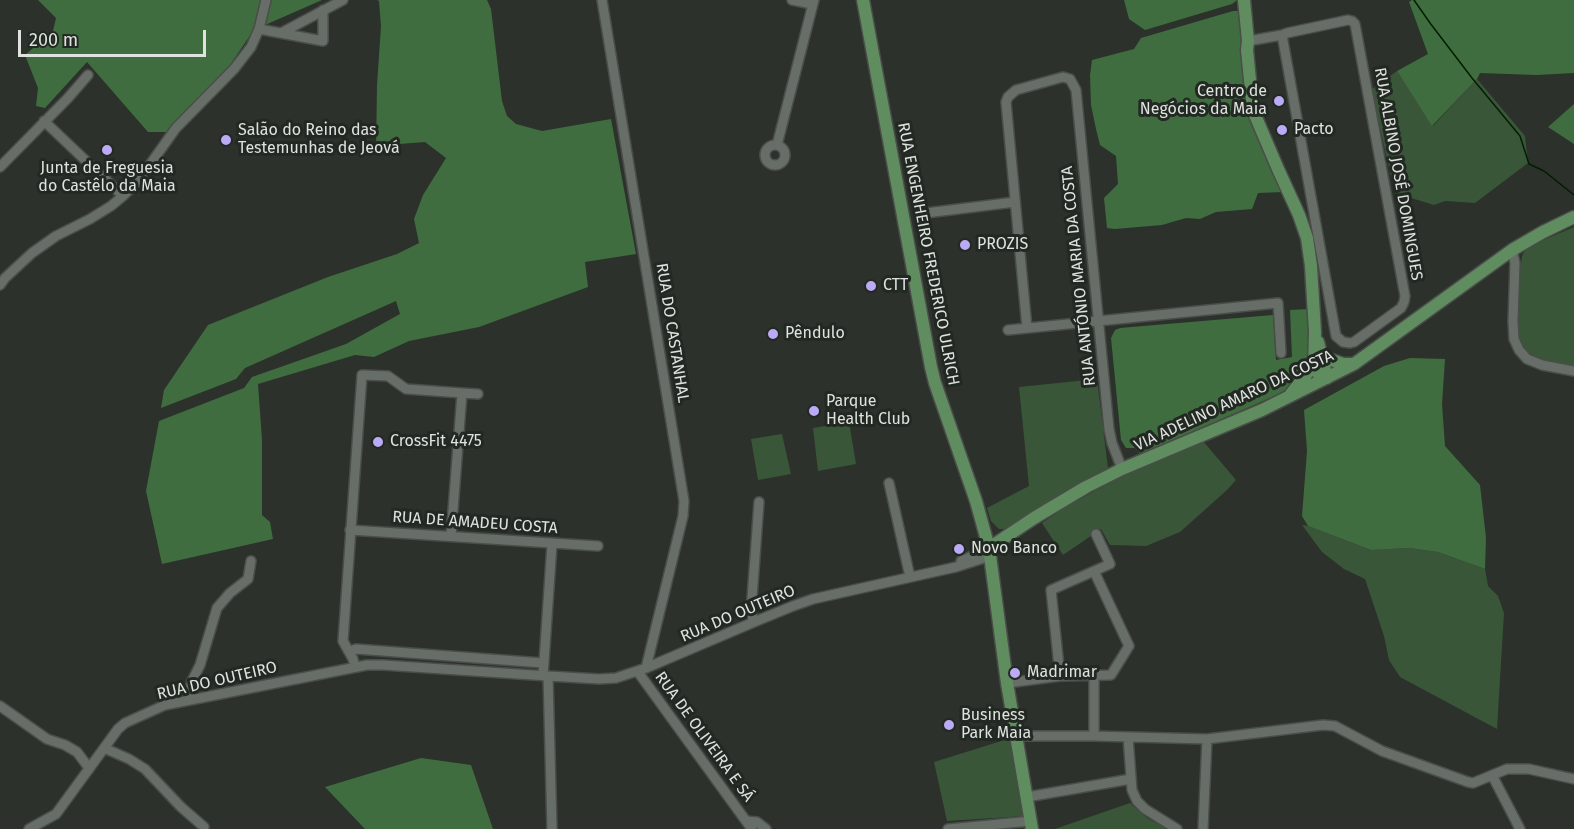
<!DOCTYPE html>
<meta charset="utf-8">
<style>
body{margin:0}
#map{position:relative;width:1574px;height:829px;overflow:hidden;background:#2c312c;font-family:"Fira Sans",sans-serif}
canvas{display:block}
.scale{position:absolute;left:18px;top:30px;width:188px;height:27px;box-sizing:border-box;border:3px solid #dfe2df;border-top:0;padding-left:8px;font-size:18px;line-height:21px;white-space:nowrap;color:#dfe2df;-webkit-text-stroke:4px #222822;paint-order:stroke}
</style>
<div id="map">
<canvas width="1574" height="829"></canvas>
<div class="scale">200 m</div>
</div>
<script>
const c = document.querySelector('canvas').getContext('2d');
c.lineJoin = 'round';
function fillPath(path, color) { c.fillStyle = color; c.fill(path, 'evenodd'); }
const poly = rows => new Path2D(rows.map(r => 'M' + r).join(''));
function trace(path, color, width, dash) { c.strokeStyle = color; c.lineWidth = width; c.lineCap = dash ? 'butt' : 'round'; c.setLineDash(dash || []); c.stroke(path); }
function label(font, color, halo, rows, align = 'center') {
  c.font = font + ' "Fira Sans",sans-serif'; c.lineWidth = 6; c.setLineDash([]); c.textBaseline = 'middle'; c.strokeStyle = halo; c.fillStyle = color; for (const [text, x, y, turn = 0] of rows) {
    c.save(); c.translate(x, y); c.rotate((+turn || 0) * Math.PI / 180); c.textAlign = isNaN(turn) ? turn : align; if (halo) c.strokeText(text, 0, 0); c.fillText(text, 0, 0); c.restore();
  }
}
fillPath(poly([
 [1397,71,1433,126,1477,79,1525,136,1528,163,1475,203,1445,201,1434,205,1395,193,1371,90],
 [1574,227,1574,367,1541,360,1524,350,1519,337,1518,289,1522,256,1527,247],
 [1097,379,1108,468,1010,529,999,529,991,521,987,508,1029,486,1019,387],
 [849,422,856,464,818,471,813,428],
 [782,434,791,474,758,480,751,439],
 [1203,441,1236,480,1227,490,1180,532,1146,546,1110,545,1101,529,1063,555,1042,523,1064,508,1122,476],
 [1302,525,1308,526,1371,550,1409,548,1438,552,1485,569,1488,586,1498,596,1504,613,1497,729,1400,677,1389,660,1384,636,1365,579,1344,569,1322,552],
 [1011,738,1025,816,947,821,934,762],
 [1130,803,1147,818,1167,829,1055,829]
]), '#3a5639');
fillPath(poly([
 [38,0,261,0,253,31,226,71,169,132,148,132,87,62,45,108,36,106,38,88,25,55,53,31,56,18],
 [271,0,322,0,265,25],
 [377,0,487,0,491,9,502,101,507,116,516,124,542,131,611,119,636,254,585,262,588,287,479,327,409,341,374,357,355,355,258,384,262,440,262,515,270,522,273,539,162,564,146,491,159,421,244,388,252,377,346,344,400,314,396,301,245,368,236,379,161,408,164,390,208,325,328,277,397,254,419,243,414,219,423,195,446,158,425,142,399,144,376,152,377,85,381,26,379,1],
 [1124,0,1237,0,1232,4,1145,30,1129,19],
 [1412,0,1574,0,1574,73,1536,75,1480,73,1477,79,1432,126,1397,71,1428,54,1409,2],
 [1233,11,1238,11,1249,112,1283,192,1258,193,1252,209,1216,212,1200,219,1186,218,1162,225,1115,229,1107,228,1104,198,1118,184,1116,156,1100,145,1096,129,1091,105,1090,75,1092,60,1134,49,1141,38],
 [1574,104,1574,144,1548,127],
 [1309,309,1309,355,1301,373,1290,387,1281,393,1141,455,1135,448,1126,448,1121,440,1111,338,1115,330,1120,328,1273,315,1276,360,1292,357,1290,310],
 [1410,358,1445,359,1442,404,1445,446,1480,485,1486,538,1485,569,1438,552,1409,548,1371,550,1308,526,1302,516,1307,451,1304,410,1384,366],
 [421,758,471,765,493,829,365,829,325,787]
]), '#406d3f');
trace(poly([
 [1414,0,1430,23,1472,78,1520,136,1529,164,1544,171,1574,195]
]), '#001e00', 1.5);
const minor = poly([
 [602,0,684,501,683,516,646,668],
 [792,0,812,4],
 [259,29,323,41,323,10],
 [281,33,343,0],
 [1248,41,1282,35,1287,33,1348,20,1352,21,1355,24,1405,296,1404,302,1401,308,1354,342,1350,343,1343,342,1336,336,1282,35],
 [44,121,123,196],
 '765 155a10 10 0 1 1 20 0a10 10 0 1 1-20 0Z',
 [777,145,814,0],
 [0,167,68,98,88,75],
 [926,213,1015,202],
 [1512,250,1515,263,1513,321,1514,339,1519,350,1527,359,1542,365,1574,371],
 [0,285,5,278,32,253,56,236,90,219,111,206,123,196,139,180,176,128,234,69,251,47,259,29,266,0],
 [1027,328,1006,102,1008,97,1016,90,1063,77,1070,79,1076,90,1109,429,1112,443,1122,469],
 [1008,330,1278,303,1281,353],
 [889,483,910,577],
 [350,530,598,546],
 [451,536,462,393,478,394],
 [961,561,989,548],
 [754,622,751,612,759,502],
 [349,652,356,649,543,663],
 [355,667,353,659,343,641,362,375,388,376,406,389,462,393],
 [638,672,746,821],
 [543,676,552,544],
 [548,676,552,829],
 [1060,676,1051,590,1110,564,1096,534],
 [1007,683,1060,676,1111,675,1129,646,1094,571],
 [190,699,189,693,192,681,200,665,217,608,230,593,248,579,251,561],
 [0,706,47,739,65,745,77,752,89,768],
 [1016,736,1094,736,1207,739,1323,725,1335,726,1382,751,1468,782,1473,783,1507,769,1529,769,1574,779],
 [1094,736,1094,675],
 [1128,737,1132,790,1137,801,1145,809,1177,829],
 [104,748,129,759,145,769,181,807,204,827],
 [1492,775,1520,829],
 [1027,797,1131,779],
 [29,829,56,814,118,729,125,723,165,705,367,665,383,665,548,676,599,679,616,678,646,668,754,622,793,606,813,599,956,567,990,556],
 [752,829,746,821,757,822,766,829],
 [948,829,1031,821],
 [1203,829,1207,739]
]);
const major = poly([
 [863,0,931,367,935,383,976,501,989,548,1007,683,1032,829],
 [1244,0,1248,41,1247,50,1252,100,1255,115,1278,169,1299,215,1307,238,1311,266,1315,332,1314,366,1317,372,1327,378],
 [1318,342,1327,378],
 [1322,354,1329,359,1343,364,1354,364],
 [1291,394,1306,375,1314,358],
 [989,548,1034,518,1086,487,1122,469,1262,410,1354,364,1512,250,1543,232,1574,217]
]);
trace(minor, '#4a4d49', 12);
trace(major, '#4a4d49', 15);
trace(minor, '#676d67', 9);
trace(major, '#608d5f', 12);
for (const [x, y, r, color] of [
 [1279,101,6,"#bbaaf6"],
 [1282,130,6,"#bbaaf6"],
 [226,140,6,"#bbaaf6"],
 [107,150,6,"#bbaaf6"],
 [965,245,6,"#bbaaf6"],
 [871,286,6,"#bbaaf6"],
 [773,334,6,"#bbaaf6"],
 [814,411,6,"#bbaaf6"],
 [378,442,6,"#bbaaf6"],
 [959,549,6,"#bbaaf6"],
 [1015,673,6,"#bbaaf6"],
 [949,725,6,"#bbaaf6"]
]) { const dot = new Path2D(); dot.arc(x, y, r, 0, 2 * Math.PI); c.fillStyle = color; c.fill(dot); trace(dot, '#222822', 2); }
label('16px', '#dfe2df', '#222822', [
 ["Centro de",1267,92,"right"],
 ["Negócios da Maia",1267,110,"right"],
 ["Pacto",1294,130],
 ["Salão do Reino das",238,131],
 ["Testemunhas de Jeová",238,149],
 ["Junta de Freguesia",107,169,"center"],
 ["do Castêlo da Maia",107,187,"center"],
 ["PROZIS",977,245],
 ["CTT",883,286],
 ["Pêndulo",785,334],
 ["Parque",826,402],
 ["Health Club",826,420],
 ["CrossFit 4475",390,442],
 ["Novo Banco",971,549],
 ["Madrimar",1027,673],
 ["Business",961,716],
 ["Park Maia",961,734]
], 'left');
label('16px', '#dfe2df', '#222822', [
 ["RUA ALBINO JOSÉ DOMINGUES",1398,174,80],
 ["RUA ENGENHEIRO FREDERICO ULRICH",928,254,79],
 ["RUA ANTÓNIO MARIA DA COSTA",1079,276,-96],
 ["RUA DO CASTANHAL",672,333,81],
 ["VIA ADELINO AMARO DA COSTA",1234,401,-25],
 ["RUA DE AMADEU COSTA",475,523,4],
 ["RUA DO OUTEIRO",738,614,-23],
 ["RUA DO OUTEIRO",217,681,-13],
 ["RUA DE OLIVEIRA E SÁ",704,737,54]
]);
</script>
